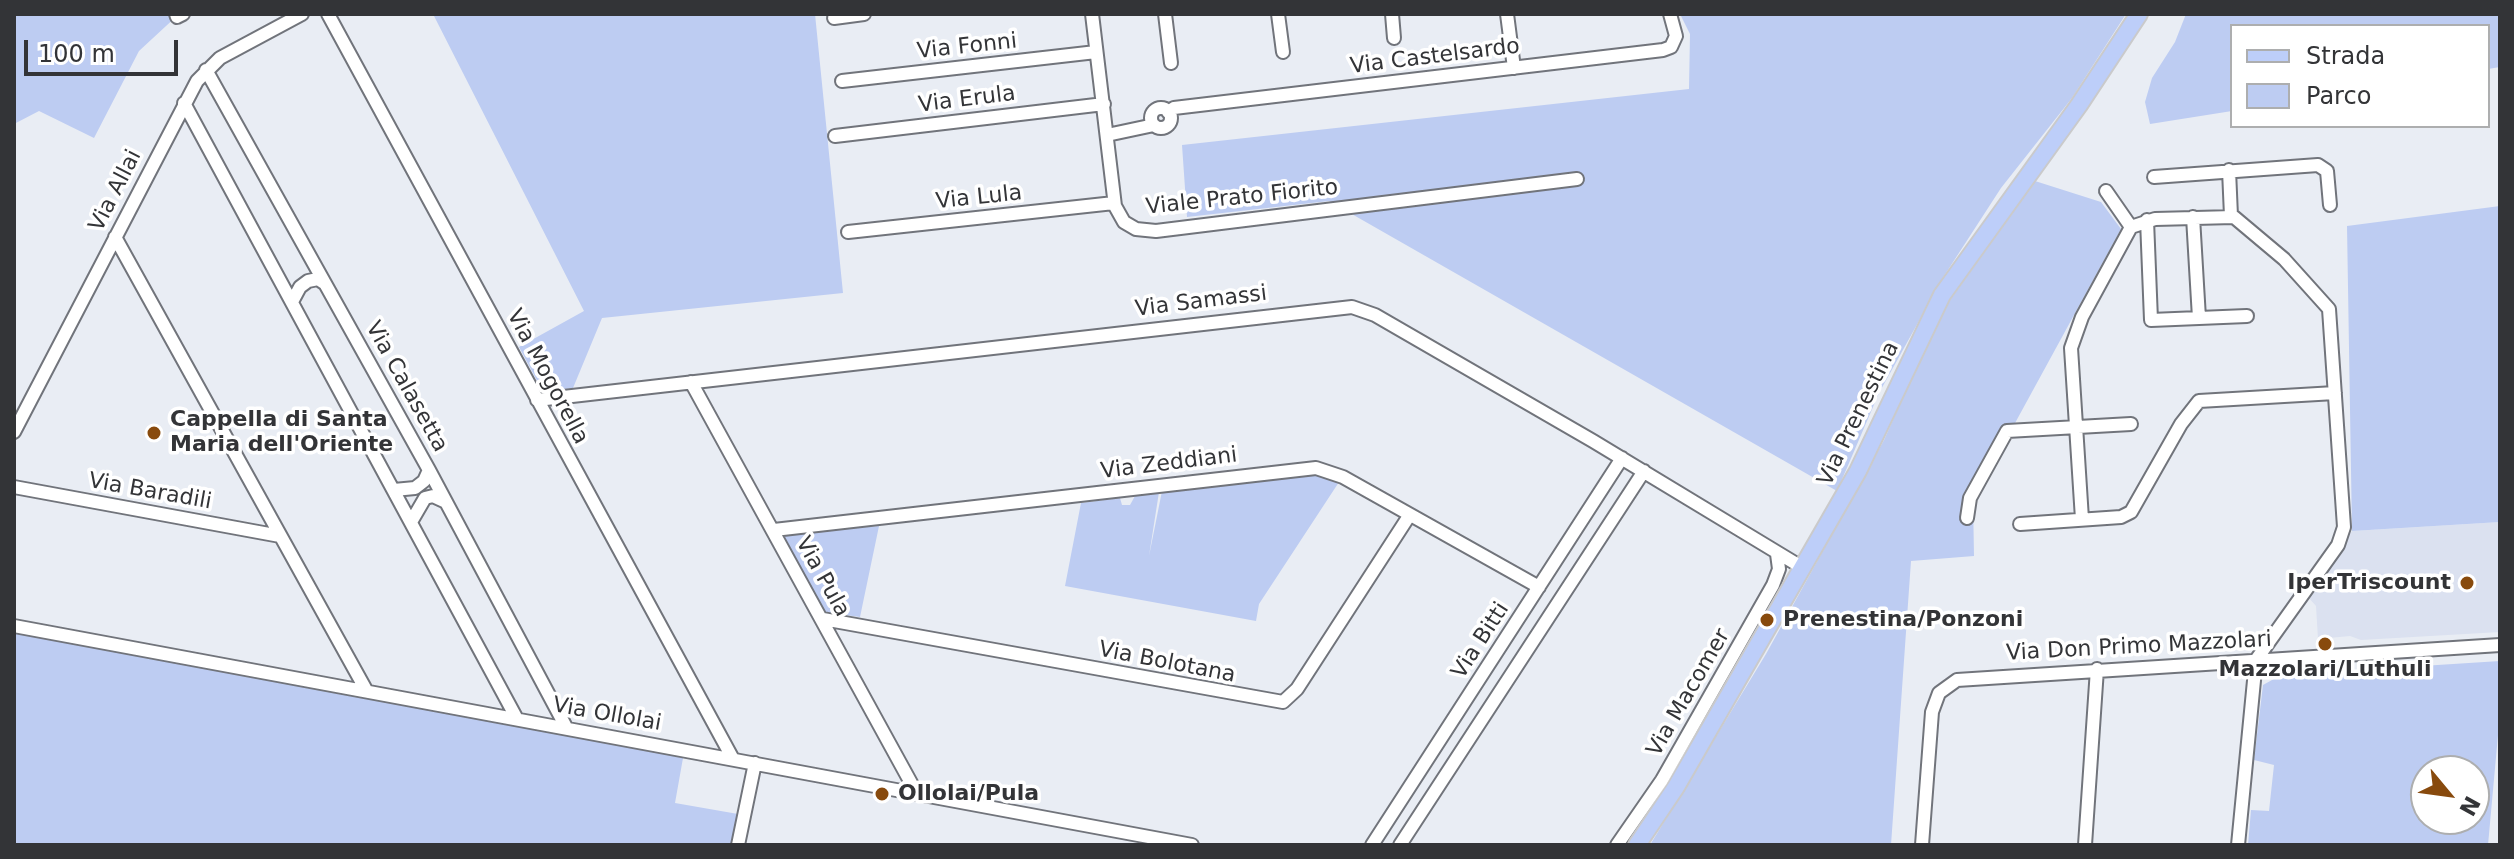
<!DOCTYPE html>
<style>
body{margin:0}
#map{position:relative;width:2514px;height:859px;overflow:hidden;background:#e9edf4;font-family:"DejaVu Sans",sans-serif}
canvas{display:block}
.frame{position:absolute;inset:0;border:16px solid #333437;pointer-events:none}
.legend{position:absolute;left:2230px;top:24px;width:260px;height:104px;box-sizing:border-box;background:#fff;border:2px solid #adaeaf;margin:0;padding:10px 14px;list-style:none;font-size:24px;color:#333437}
.legend li{display:flex;align-items:center;gap:16px;height:40px}
.legend b{width:40px;border:2px solid #adaeaf}
.north{position:absolute;left:2410px;top:755px;width:80px;height:80px;box-sizing:border-box;background:#fff;border:2px solid #adaeaf;border-radius:50%;rotate:119deg;font-size:22px;font-weight:700;line-height:32px;text-align:center;color:#333437}
.north::after{content:'';display:block;margin:auto;width:28px;height:36px;background:#884a0d;clip-path:polygon(50% 0,100% 100%,50% 72%,0 100%)}
.scale{position:absolute;left:24px;top:40px;width:154px;height:36px;box-sizing:border-box;border:4px solid #333437;border-top:0;padding-left:10px;font-size:24px;line-height:28px;white-space:nowrap;color:#333437;-webkit-text-stroke:6px #fff;paint-order:stroke}
</style>
<div id="map">
<canvas width="2514" height="859"></canvas>
<div class="frame"></div>
<ul class="legend">
<li><b style="height:10px;background:#bdcef9"></b>Strada</li>
<li><b style="height:22px;background:#bdccf2"></b>Parco</li>
</ul>
<div class="north">N</div>
<div class="scale">100 m</div>
</div>
<script>
const c = document.querySelector('canvas').getContext('2d');
c.lineJoin = 'round';
function fillPath(path, color) { c.fillStyle = color; c.fill(path, 'evenodd'); }
const poly = rows => new Path2D(rows.map(r => 'M' + r).join(''));
function trace(path, color, width, dash) { c.strokeStyle = color; c.lineWidth = width; c.lineCap = dash ? 'butt' : 'round'; c.setLineDash(dash || []); c.stroke(path); }
function label(font, color, halo, rows, align = 'center') {
  c.font = font + ' "DejaVu Sans",sans-serif'; c.lineWidth = 7; c.setLineDash([]); c.textBaseline = 'middle'; c.strokeStyle = halo; c.fillStyle = color; for (const [text, x, y, turn = 0] of rows) {
    c.save(); c.translate(x, y); c.rotate((+turn || 0) * Math.PI / 180); c.textAlign = isNaN(turn) ? turn : align; if (halo) c.strokeText(text, 0, 0); c.fillText(text, 0, 0); c.restore();
  }
}
fillPath(poly([
 [2500,522,2500,632,2361,640,2350,636,2318,639,2316,606,2308,597,2352,531]
]), '#dbe1f0');
fillPath(poly([
 [14,14,179,14,139,51,94,138,39,111,14,124],
 [433,14,815,14,843,293,602,318,573,388,543,392,519,347,584,311],
 [1680,14,2126,14,2072,98,2001,188,1944,276,1879,393,1837,491,1329,201,1187,217,1182,145,1689,89,1690,34],
 [2186,14,2500,14,2500,67,2488,69,2488,26,2232,26,2232,111,2150,124,2145,102,2152,78,2175,42],
 [2035,181,2101,202,2121,229,1973,500,1974,556,1911,561,1891,845,1650,845,1766,654,1884,440,1940,314],
 [2500,206,2500,522,2352,531,2347,226],
 [1323,472,1339,482,1259,604,1256,621,1065,586,1081,503,1120,498,1122,505,1130,505,1135,496,1159,492,1149,556,1162,491],
 [879,526,860,617,824,612,783,534],
 [14,625,366,690,683,758,675,803,738,814,731,845,14,845],
 [2500,661,2500,713,2488,845,2248,845,2251,810,2269,811,2274,765,2254,760,2263,685,2281,675],
 [2426,771,2474,771,2474,819,2426,819]
]), '#bdccf2');
const minor = poly([
 [176,14,177,17,183,14],
 [328,14,733,759],
 [1092,14,1115,206,1124,222,1136,229,1156,231,1577,179],
 [1165,14,1171,63],
 [1278,14,1283,52],
 [1392,14,1394,38],
 [1507,14,1514,68],
 [834,18,864,14],
 [206,70,429,470,566,727],
 [842,81,1096,52],
 [184,103,517,719],
 '1151 118a10 10 0 1 1 20 0a10 10 0 1 1-20 0Z',
 [1168,112,1174,108,1663,50,1671,47,1676,36,1670,14],
 [1107,135,1154,125],
 [835,136,1104,104],
 [2229,170,2231,216],
 [2154,177,2318,165,2327,171,2330,205],
 [2106,191,2131,227],
 [2193,217,2199,318],
 [2147,220,2151,320,2247,316],
 [848,232,1114,203],
 [115,237,366,690],
 [293,300,300,287,308,281,318,279,324,283],
 [691,382,916,792],
 [537,400,1352,307,1375,315,1593,441,1803,568],
 [14,432,197,81,220,58,302,14],
 [14,487,280,536],
 [394,490,415,488,424,481,429,470],
 [1967,518,1970,498,2007,431,2131,424],
 [2082,519,2071,348,2082,317,2131,227,2155,219,2234,217,2284,259,2329,309,2344,527,2338,545,2256,660,2238,845],
 [411,522,425,498,433,496,446,502],
 [2020,524,2121,517,2131,512,2181,424,2199,401,2335,393],
 [774,530,1316,468,1343,477,1539,587],
 [823,619,1283,702,1297,689,1409,516],
 [14,626,1192,845],
 [738,845,755,763],
 [1372,845,1622,458],
 [1400,845,1644,471],
 [1617,845,1662,780,1773,585,1779,569,1777,554],
 [1922,845,1932,712,1939,693,1957,680,2500,645],
 [2085,845,2097,669]
]);
const major = poly([
 [1637,845,1676,787,1858,471,1942,295,2079,105,2139,14]
]);
trace(minor, '#71747b', 16);
trace(major, '#cacacb', 20);
trace(minor, '#fff', 12);
trace(major, '#bdcef9', 16);
for (const [x, y, r, color] of [
 [154,433,8,"#884a0d"],
 [2467,583,8,"#884a0d"],
 [1767,620,8,"#884a0d"],
 [2325,644,8,"#884a0d"],
 [882,794,8,"#884a0d"]
]) { const dot = new Path2D(); dot.arc(x, y, r, 0, 2 * Math.PI); c.fillStyle = color; c.fill(dot); trace(dot, '#fff', 3); }
label('22px', '#333437', '#fff', [
 ["Via Fonni",967,47,-6],
 ["Via Castelsardo",1435,57,-7],
 ["Via Erula",967,100,-7],
 ["Via Allai",116,191,-63],
 ["Via Lula",979,198,-6],
 ["Viale Prato Fiorito",1242,198,-6],
 ["Via Samassi",1201,302,-7],
 ["Via Mogorella",547,377,62],
 ["Via Calasetta",406,387,61],
 ["Via Prenestina",1859,414,-64],
 ["Via Zeddiani",1169,464,-7],
 ["Via Baradili",150,492,10],
 ["Via Pula",822,577,61],
 ["Via Bitti",1481,641,-57],
 ["Via Don Primo Mazzolari",2139,647,-3],
 ["Via Bolotana",1167,663,11],
 ["Via Macomer",1689,693,-60],
 ["Via Ollolai",607,715,10]
]);
label('bold 22px', '#333437', '#fff', [
 ["Cappella di Santa",170,420],
 ["Maria dell'Oriente",170,445],
 ["IperTriscount",2451,583,"right"],
 ["Prenestina/Ponzoni",1783,620],
 ["Mazzolari/Luthuli",2325,670,"center"],
 ["Ollolai/Pula",898,794]
], 'left');
</script>
